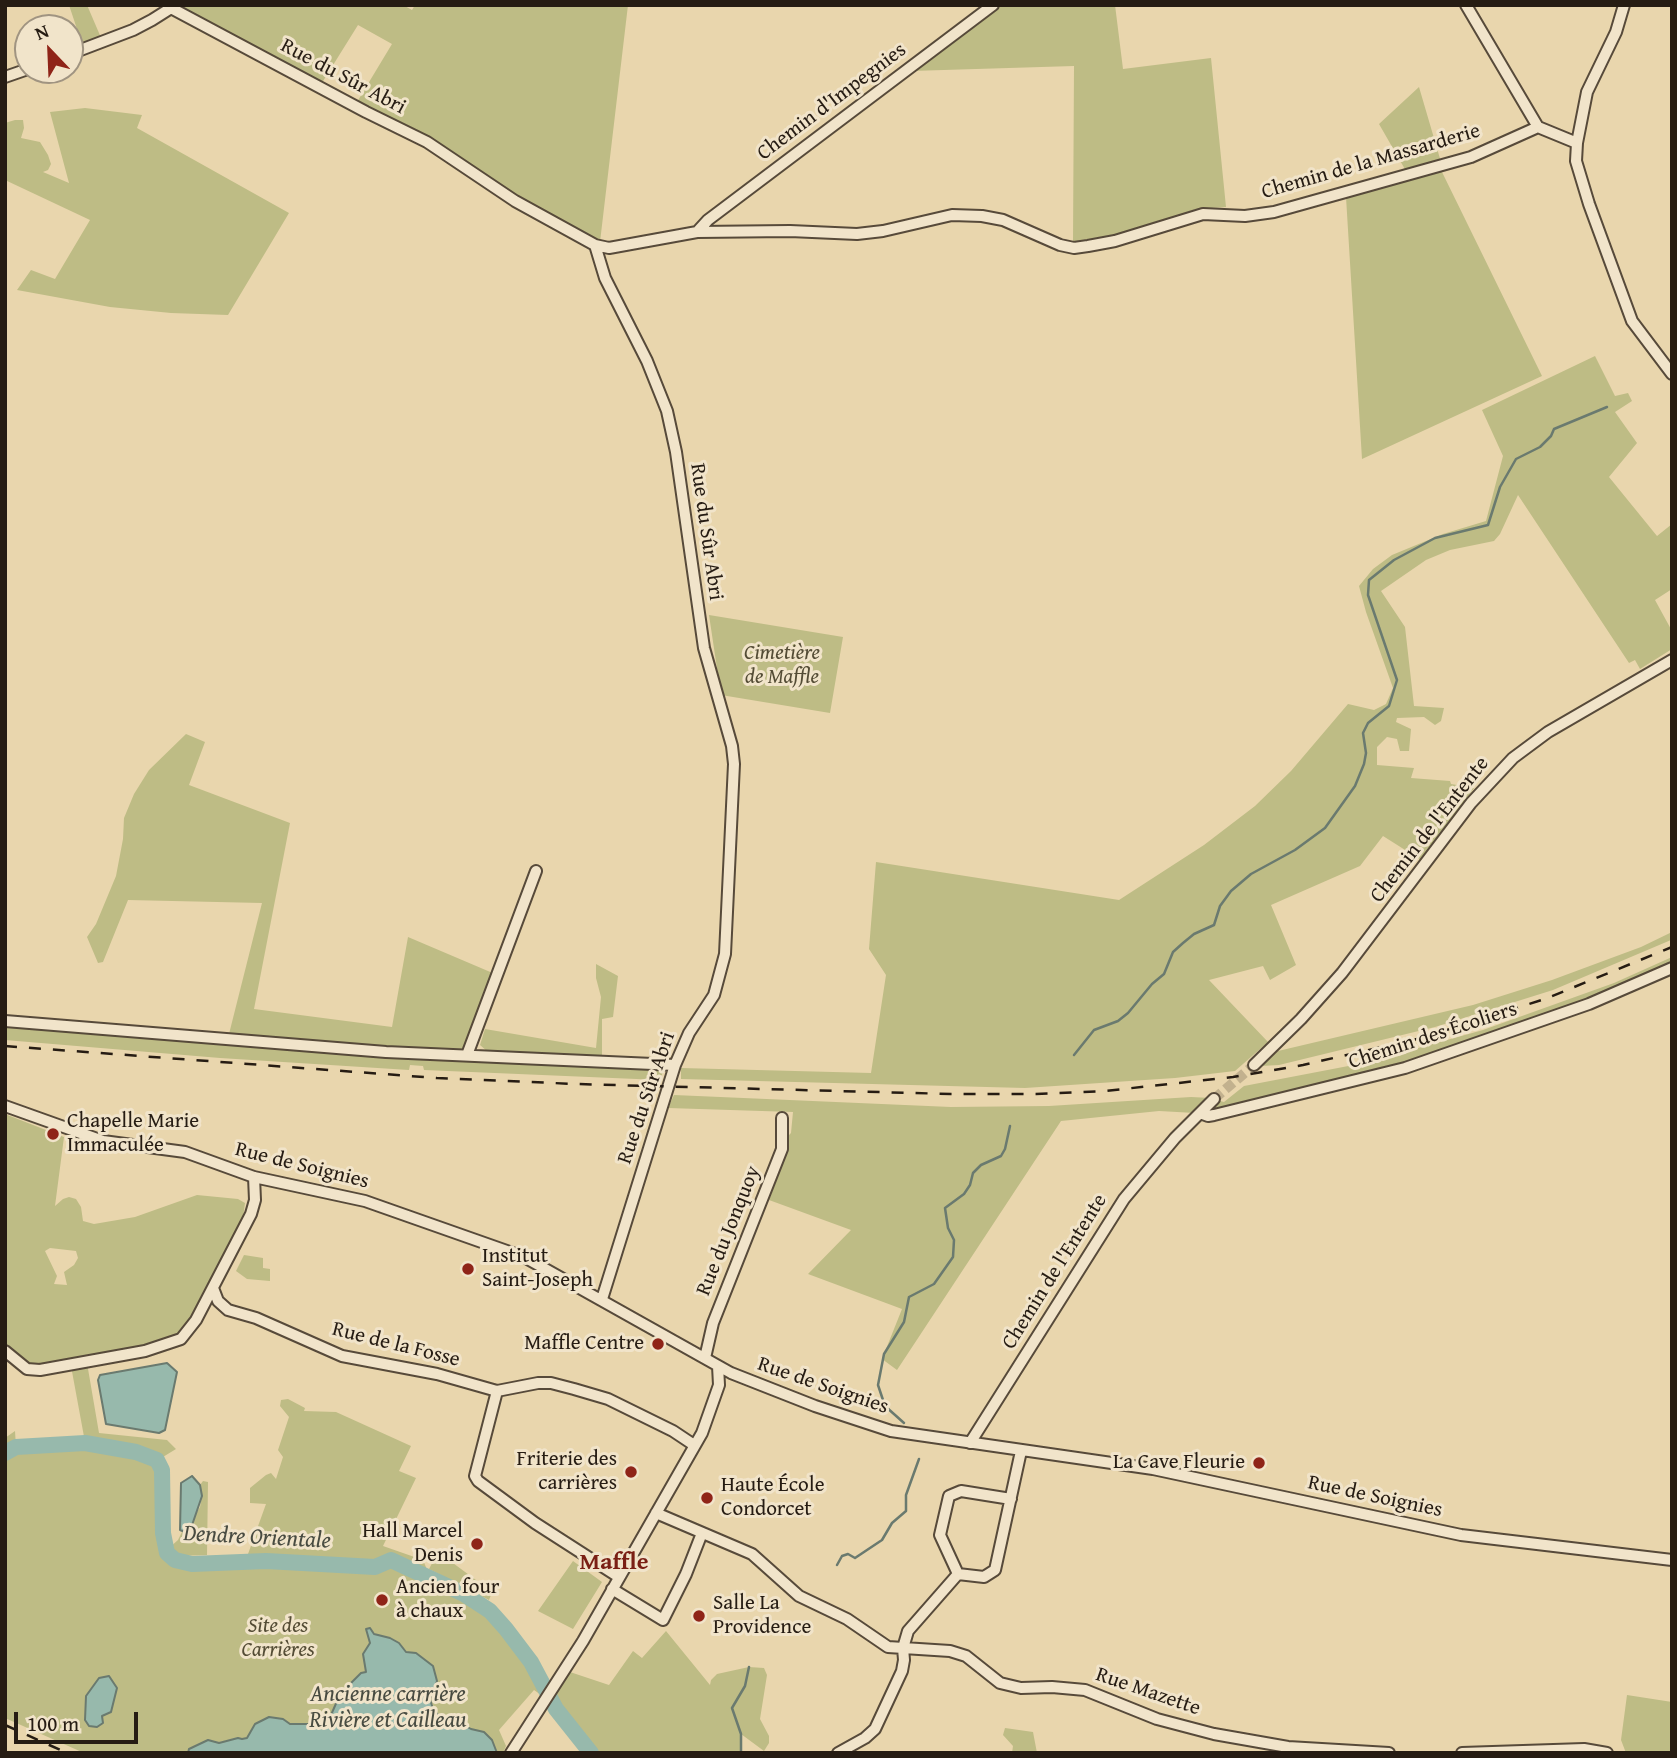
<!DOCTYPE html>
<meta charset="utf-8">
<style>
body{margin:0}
#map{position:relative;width:1677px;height:1758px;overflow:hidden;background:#e9d6ad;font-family:"Gentium Book Plus",serif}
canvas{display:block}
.frame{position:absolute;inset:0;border:7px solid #261c13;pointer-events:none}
.north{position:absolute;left:14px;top:14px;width:70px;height:70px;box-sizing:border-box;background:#f1e4ca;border:2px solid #a09481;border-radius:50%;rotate:337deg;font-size:19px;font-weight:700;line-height:28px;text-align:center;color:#261c13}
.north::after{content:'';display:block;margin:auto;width:24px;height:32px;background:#8f2418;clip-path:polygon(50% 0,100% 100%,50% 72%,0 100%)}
.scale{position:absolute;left:14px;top:1712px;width:124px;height:32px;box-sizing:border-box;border:4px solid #261c13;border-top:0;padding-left:9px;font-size:21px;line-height:24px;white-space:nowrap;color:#261c13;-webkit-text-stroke:5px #f1e4ca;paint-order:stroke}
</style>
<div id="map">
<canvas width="1677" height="1758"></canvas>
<div class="frame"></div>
<div class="north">N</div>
<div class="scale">100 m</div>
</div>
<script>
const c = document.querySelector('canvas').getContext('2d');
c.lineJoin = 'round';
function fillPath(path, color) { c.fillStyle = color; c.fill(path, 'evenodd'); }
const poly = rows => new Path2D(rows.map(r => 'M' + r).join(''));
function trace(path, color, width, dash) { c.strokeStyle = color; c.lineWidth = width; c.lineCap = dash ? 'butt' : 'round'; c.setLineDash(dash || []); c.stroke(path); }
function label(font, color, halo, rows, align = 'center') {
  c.font = font + ' "Gentium Book Plus",serif'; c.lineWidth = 6; c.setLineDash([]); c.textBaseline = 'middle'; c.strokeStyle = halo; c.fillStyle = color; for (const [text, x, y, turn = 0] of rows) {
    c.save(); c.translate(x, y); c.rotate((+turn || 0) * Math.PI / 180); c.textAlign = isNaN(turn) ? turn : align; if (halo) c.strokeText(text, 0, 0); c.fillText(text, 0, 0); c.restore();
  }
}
fillPath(poly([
 [69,5,87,5,102,40,83,47],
 [171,5,403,5,412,10,415,5,628,5,600,242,548,214,488,177,439,143,357,102,392,44,358,25,320,86],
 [999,5,1115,5,1123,69,1211,58,1226,207,1197,209,1123,233,1073,242,1074,66,911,71],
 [1419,87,1441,162,1406,171,1379,124],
 [85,108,142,115,137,128,289,213,228,315,171,313,110,307,17,290,31,270,55,279,90,220,5,180,5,123,15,120,23,120,24,128,21,138,40,142,48,155,51,164,48,170,43,172,69,183,50,112],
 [1441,170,1542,376,1362,459,1346,197],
 [1595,356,1615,396,1628,393,1632,401,1615,412,1637,443,1609,477,1657,536,1672,524,1672,589,1655,600,1672,631,1672,649,1640,669,1635,660,1629,663,1518,495,1500,534,1494,541,1450,550,1426,560,1381,591,1405,627,1414,706,1444,708,1441,721,1435,725,1424,717,1397,718,1396,722,1411,729,1409,751,1400,751,1397,739,1387,737,1377,747,1377,765,1414,768,1411,778,1450,781,1451,784,1474,788,1421,860,1383,836,1360,866,1271,905,1296,965,1270,980,1263,966,1209,980,1268,1042,1235,1071,1175,1078,1025,1088,681,1079,681,1068,871,1073,886,975,869,949,876,862,1119,900,1204,845,1255,806,1291,771,1348,704,1374,710,1386,704,1393,688,1366,612,1359,586,1373,569,1392,555,1443,534,1486,521,1503,456,1482,410],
 [709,615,843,637,830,713,721,695],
 [186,734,205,742,189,785,290,823,254,1009,392,1027,408,937,495,974,465,1049,389,1048,229,1034,262,903,128,900,103,962,98,963,87,937,96,924,116,876,123,839,124,818,134,794,149,770],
 [1672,932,1671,940,1553,990,1435,1027,1279,1065,1261,1066,1278,1051,1473,1005,1552,980,1641,947],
 [1672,957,1672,966,1617,991,1437,1054,1215,1112,1212,1109,1220,1101,1224,1102,1244,1086,1364,1063,1483,1030,1614,983],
 [596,964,618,976,613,1017,602,1019,602,1056,488,1052,480,1045,485,1029,596,1048,601,997,596,978],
 [5,1022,664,1069,660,1080,424,1070,423,1066,410,1065,409,1070,220,1058,5,1040],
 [674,1095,951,1107,1049,1106,1191,1097,1211,1098,1195,1113,1159,1111,1061,1121,897,1370,882,1359,902,1309,808,1274,851,1230,769,1200,785,1157,788,1136,791,1133,793,1112,668,1108],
 [5,1114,51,1132,50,1134,54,1136,55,1134,64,1137,55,1206,63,1199,69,1197,76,1199,81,1207,83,1221,94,1224,135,1217,197,1195,238,1199,245,1203,243,1218,190,1320,186,1334,87,1363,99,1433,167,1440,176,1449,158,1460,162,1470,163,1533,167,1553,175,1560,192,1564,266,1561,304,1563,311,1557,248,1554,266,1504,250,1503,250,1488,266,1475,271,1473,276,1479,283,1457,278,1450,289,1417,280,1406,281,1400,288,1399,305,1408,304,1411,336,1412,411,1446,399,1471,416,1478,383,1546,423,1560,430,1577,464,1594,490,1611,531,1662,544,1688,541,1695,534,1690,499,1730,506,1746,503,1753,497,1753,492,1740,484,1732,471,1729,452,1718,438,1715,430,1699,437,1681,406,1652,399,1643,366,1630,370,1643,363,1655,366,1672,360,1673,347,1687,338,1699,327,1724,322,1725,290,1724,283,1719,269,1717,255,1724,247,1738,242,1739,238,1738,189,1749,188,1753,84,1753,5,1718,5,1438,15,1431,16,1447,85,1442,71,1366,40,1370,5,1351],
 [50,1248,76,1251,78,1258,74,1265,64,1272,67,1285,54,1284,57,1276,45,1251],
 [244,1255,263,1258,263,1268,270,1269,270,1281,247,1279,236,1271],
 [203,1481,208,1482,207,1555,175,1556,169,1548,178,1540,182,1532,184,1533,200,1507,202,1496,200,1485],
 [438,1552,480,1583,479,1587,491,1595,489,1600,429,1569],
 [573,1561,602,1582,573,1629,538,1611],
 [666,1631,710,1685,711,1680,717,1674,749,1667,764,1668,767,1675,760,1719,769,1736,769,1743,764,1751,741,1734,741,1753,593,1753,553,1699,570,1672,609,1685,633,1651,642,1658],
 [1627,1695,1672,1702,1672,1753,1626,1753,1621,1740],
 [1005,1728,1033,1732,1037,1753,1012,1753,1013,1746,1003,1735]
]), '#bebc85');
const water = poly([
 [167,1363,177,1372,165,1430,159,1433,106,1424,98,1380,100,1375,167,1363],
 [192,1476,200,1485,202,1496,190,1531,187,1533,180,1530,181,1483,192,1476],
 [370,1628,374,1634,390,1638,399,1643,406,1652,416,1653,433,1666,437,1681,430,1699,433,1709,438,1715,452,1718,471,1729,484,1732,492,1740,497,1753,188,1753,189,1749,208,1740,219,1743,238,1738,242,1739,247,1738,255,1724,269,1717,283,1719,290,1724,327,1724,338,1699,347,1687,361,1673,366,1672,363,1654,370,1643,366,1629,370,1628],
 [109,1676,117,1688,111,1712,102,1716,103,1723,97,1727,89,1726,85,1720,86,1696,99,1678,109,1676]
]);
fillPath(water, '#97b9ac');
trace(water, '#6a7a6f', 2);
trace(poly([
 [1074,1055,1094,1030,1118,1021,1128,1013,1152,984,1164,974,1173,952,1183,943,1194,934,1214,925,1220,906,1231,891,1251,874,1295,850,1325,828,1355,786,1364,764,1366,753,1363,733,1368,723,1389,706,1397,680,1368,595,1369,580,1394,560,1435,538,1488,525,1500,487,1516,459,1540,447,1551,436,1554,429,1607,407],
 [904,1423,885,1406,878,1385,884,1354,904,1322,909,1297,934,1284,953,1257,954,1240,948,1228,945,1208,964,1194,970,1185,973,1173,981,1165,1001,1156,1005,1149,1010,1126],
 [837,1565,842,1556,848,1554,855,1558,882,1540,892,1523,906,1511,906,1495,919,1459],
 [741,1753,741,1734,732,1708,745,1686,749,1667]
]), '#6a7a6f', 2.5);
trace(poly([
 [5,1453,16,1447,85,1443,136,1452,157,1460,162,1470,163,1533,167,1553,175,1560,192,1564,266,1561,375,1567,391,1560,464,1594,490,1611,506,1629,531,1662,556,1709,591,1753]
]), '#97b9ac', 16);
trace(poly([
 [1214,1099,1254,1065]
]), '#c2b18e', 10, [10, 5]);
const minor = poly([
 [1466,5,1538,127],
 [1624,5,1616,32,1587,92,1577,143,1576,161,1589,204,1632,321,1672,374],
 [171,8,366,112,427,142,515,201,595,245,605,278,647,361,667,411,676,452,704,648,732,746,734,764,725,954,714,995,689,1033,675,1065,602,1299],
 [70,54,133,30,152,20,171,8,171,5],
 [5,77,28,69],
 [697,232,708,220,993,5],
 [595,245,609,248,697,232,790,231,857,234,883,231,952,215,982,216,1003,220,1060,245,1074,248,1088,246,1115,241,1203,214,1245,216,1274,212,1471,157,1538,127,1577,143],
 [5,1021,386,1052,675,1065],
 [467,1055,536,871],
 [1254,1065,1301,1019,1342,973,1471,803,1513,758,1548,732,1672,660],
 [5,1106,103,1141,185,1152,254,1177,365,1201,524,1257,731,1373,815,1406,891,1431,1153,1469,1461,1535,1672,1560],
 [1200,1113,1208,1116,1214,1115,1405,1068,1589,1004,1672,968],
 [213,1288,218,1301,228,1310,256,1318,342,1356,437,1374,497,1391,538,1383,551,1383,574,1389,608,1399,673,1431,694,1445],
 [5,1351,27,1369,40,1370,145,1351,181,1339,196,1320,251,1214,255,1200,254,1177],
 [705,1358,713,1323,782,1149,782,1118],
 [497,1391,475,1476,478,1481,535,1523,619,1577],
 [970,1443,1124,1199,1175,1138,1214,1099],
 [656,1513,752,1554,799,1596,847,1619,888,1647,950,1651,966,1656,1000,1683,1021,1688,1052,1687,1085,1690,1157,1719,1214,1734,1288,1747,1389,1753],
 [958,1574,984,1577,995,1570,1021,1451],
 [958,1574,940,1535,949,1496,961,1491,1011,1499],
 [612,1589,663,1620,686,1574,702,1533],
 [511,1753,583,1641,702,1433,719,1385,718,1366],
 [838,1753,865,1738,875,1729,902,1671,904,1660,903,1648,908,1631,958,1574],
 [1462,1753,1584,1749,1607,1753]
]);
trace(minor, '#574a3a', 14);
trace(minor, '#f1e4ca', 10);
trace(poly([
 [5,1046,437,1078,576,1084,951,1094,1036,1094,1105,1091,1233,1077,1303,1065,1421,1038,1545,999,1672,947],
 [5,1725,67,1753]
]), '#261c13', 2.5, [12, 12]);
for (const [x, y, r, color] of [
 [53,1134,7,"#8f2418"],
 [468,1269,7,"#8f2418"],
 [658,1344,7,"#8f2418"],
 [1259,1463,7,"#8f2418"],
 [631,1472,7,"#8f2418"],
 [707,1498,7,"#8f2418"],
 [477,1544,7,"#8f2418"],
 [382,1600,7,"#8f2418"],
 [699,1616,7,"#8f2418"]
]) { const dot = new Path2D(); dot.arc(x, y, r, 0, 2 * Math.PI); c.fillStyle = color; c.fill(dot); trace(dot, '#f1e4ca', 2.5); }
label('21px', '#261c13', '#f1e4ca', [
 ["Rue du Sûr Abri",343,77,28],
 ["Chemin d'Impegnies",832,102,-37],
 ["Chemin de la Massarderie",1371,162,-16],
 ["Rue du Sûr Abri",706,532,82],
 ["Chemin de l'Entente",1430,830,-52],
 ["Chemin des Écoliers",1433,1036,-18],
 ["Rue du Sûr Abri",647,1098,-71],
 ["Rue de Soignies",302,1166,14],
 ["Rue du Jonquoy",729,1231,-68],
 ["Chemin de l'Entente",1055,1272,-58],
 ["Rue de la Fosse",396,1345,14],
 ["Rue de Soignies",823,1386,19],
 ["Rue de Soignies",1375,1497,12],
 ["Rue Mazette",1148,1692,19]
]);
label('italic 21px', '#544c35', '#f1e4ca', [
 ["Cimetière",782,654],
 ["de Maffle",782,678],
 ["Site des",278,1627],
 ["Carrières",278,1651]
]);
label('21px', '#261c13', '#f1e4ca', [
 ["Chapelle Marie",67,1122],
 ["Immaculée",67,1146],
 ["Institut",482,1257],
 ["Saint-Joseph",482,1281],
 ["Maffle Centre",644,1344,"right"],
 ["Friterie des",617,1460,"right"],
 ["carrières",617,1484,"right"],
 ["La Cave Fleurie",1245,1463,"right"],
 ["Haute École",721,1486],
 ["Condorcet",721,1510],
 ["Hall Marcel",463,1532,"right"],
 ["Denis",463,1556,"right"],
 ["Ancien four",396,1588],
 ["à chaux",396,1612],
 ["Salle La",713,1604],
 ["Providence",713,1628]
], 'left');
label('italic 23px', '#484b41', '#f1e4ca', [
 ["Dendre Orientale",257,1538,3],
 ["Ancienne carrière",388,1695],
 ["Rivière et Cailleau",388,1721]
]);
label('bold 24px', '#7a1f14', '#f1e4ca', [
 ["Maffle",614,1563]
]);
</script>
